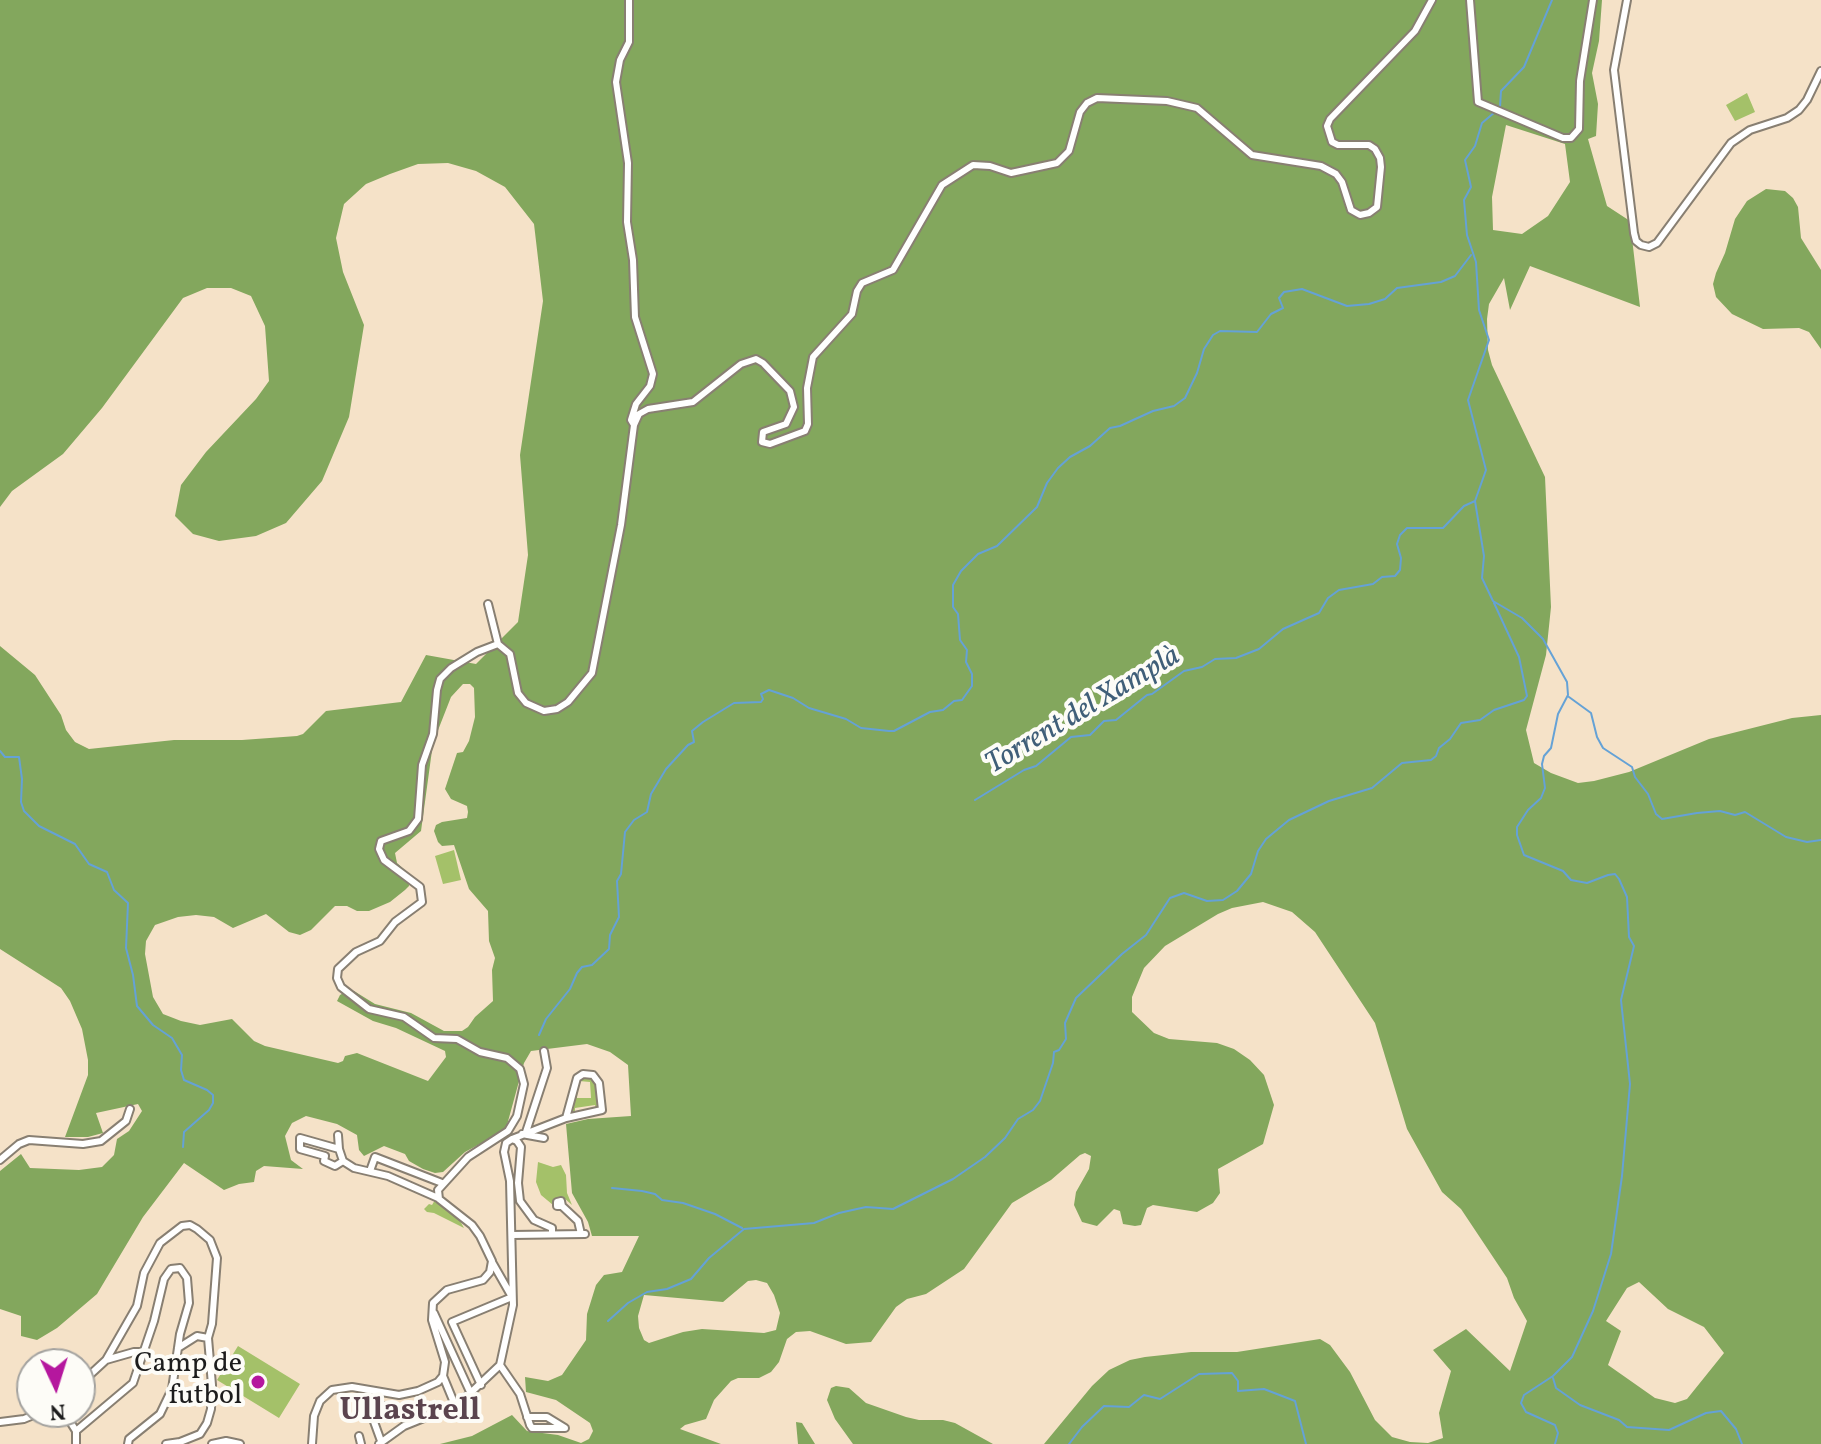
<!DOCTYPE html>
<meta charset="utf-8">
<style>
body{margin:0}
#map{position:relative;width:1821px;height:1444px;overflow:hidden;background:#f5e2c8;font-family:Vollkorn,serif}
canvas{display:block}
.north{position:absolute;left:16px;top:1348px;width:80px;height:80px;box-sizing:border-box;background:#fdfcf7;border:2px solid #a3a29f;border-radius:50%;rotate:176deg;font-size:22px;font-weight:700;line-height:32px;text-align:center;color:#1c1c1c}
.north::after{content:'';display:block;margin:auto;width:28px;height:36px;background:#b5179e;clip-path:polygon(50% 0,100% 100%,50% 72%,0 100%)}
</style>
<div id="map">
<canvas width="1821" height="1444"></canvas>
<div class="north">N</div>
</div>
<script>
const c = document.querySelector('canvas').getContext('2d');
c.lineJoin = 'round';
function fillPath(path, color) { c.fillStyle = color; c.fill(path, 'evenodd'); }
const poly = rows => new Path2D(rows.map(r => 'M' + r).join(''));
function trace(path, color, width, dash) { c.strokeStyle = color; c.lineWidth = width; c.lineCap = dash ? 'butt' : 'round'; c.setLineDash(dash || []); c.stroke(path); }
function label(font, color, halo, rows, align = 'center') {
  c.font = font + ' Vollkorn,serif'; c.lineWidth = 8; c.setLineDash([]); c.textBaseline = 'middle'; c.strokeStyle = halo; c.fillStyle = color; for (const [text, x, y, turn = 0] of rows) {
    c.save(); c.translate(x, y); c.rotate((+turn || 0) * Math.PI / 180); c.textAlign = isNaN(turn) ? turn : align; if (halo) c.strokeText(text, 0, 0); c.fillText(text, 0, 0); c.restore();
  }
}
fillPath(poly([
 [1747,93,1755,112,1735,121,1726,105],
 [454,850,461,880,443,884,435,856],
 [585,1077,593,1078,596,1084,600,1108,596,1109,595,1105,575,1108,575,1112,570,1112,578,1085,577,1098,591,1098,590,1082,579,1081],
 [538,1162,553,1167,561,1165,566,1175,567,1193,572,1205,564,1198,553,1205,541,1195,536,1182],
 [435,1200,459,1219,464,1228,434,1213,427,1212,424,1209,429,1204,432,1205],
 [238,1346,300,1384,279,1418,217,1380]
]), '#a4c169');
fillPath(poly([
 [0,0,1602,0,1599,41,1592,73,1598,104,1596,136,1588,139,1607,206,1630,221,1640,307,1530,266,1510,310,1504,278,1489,304,1487,319,1488,350,1492,365,1545,477,1551,607,1546,655,1526,730,1534,763,1551,773,1578,783,1594,781,1629,772,1709,739,1792,718,1821,715,1821,1444,1044,1444,1092,1386,1109,1370,1130,1360,1145,1357,1191,1352,1237,1352,1320,1339,1330,1345,1350,1372,1375,1420,1392,1437,1410,1442,1428,1443,1443,1438,1439,1413,1451,1371,1433,1350,1466,1329,1510,1371,1527,1321,1514,1298,1507,1278,1461,1209,1442,1192,1407,1129,1375,1023,1315,932,1292,912,1263,902,1232,908,1218,914,1165,946,1144,968,1132,997,1132,1012,1154,1033,1169,1039,1217,1043,1234,1049,1250,1060,1264,1075,1274,1105,1263,1144,1218,1169,1220,1193,1213,1203,1197,1212,1153,1205,1147,1208,1141,1225,1135,1226,1123,1224,1120,1211,1114,1209,1097,1226,1082,1222,1074,1205,1076,1192,1089,1169,1091,1156,1085,1153,1080,1155,1051,1180,1012,1203,964,1269,926,1294,907,1299,896,1307,871,1342,846,1344,810,1331,796,1332,787,1339,779,1362,771,1372,759,1378,738,1378,731,1381,714,1400,706,1419,685,1425,680,1429,721,1444,440,1444,472,1436,512,1415,527,1431,558,1435,581,1443,589,1439,593,1431,590,1423,556,1400,526,1392,525,1377,548,1381,562,1375,586,1340,587,1314,596,1285,604,1275,622,1272,639,1236,592,1236,588,1222,572,1193,566,1124,588,1119,631,1116,628,1065,610,1052,587,1044,531,1051,524,1063,507,1125,502,1132,465,1152,443,1172,435,1173,423,1169,409,1161,405,1154,384,1146,364,1156,359,1150,357,1135,337,1124,306,1116,292,1123,285,1136,291,1160,303,1169,264,1166,256,1171,254,1182,239,1184,224,1190,184,1163,143,1217,97,1294,57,1328,37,1340,21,1336,21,1316,0,1309,0,1171,21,1154,30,1168,79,1170,102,1167,114,1155,117,1139,129,1131,142,1111,138,1104,96,1113,103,1133,88,1137,65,1137,88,1075,88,1060,82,1029,70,1001,61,988,0,949,0,646,35,675,61,715,66,730,75,742,89,749,174,740,242,740,297,736,303,734,326,711,401,702,426,655,476,664,518,622,528,555,520,455,543,301,534,224,505,187,476,171,448,163,418,164,390,174,366,184,344,204,336,238,343,272,364,325,349,417,322,481,286,523,256,536,219,541,193,534,175,516,181,485,206,452,256,399,269,381,265,326,251,296,231,288,207,288,183,298,102,408,63,454,12,491,0,507],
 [1506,125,1565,144,1570,182,1548,216,1522,234,1493,230,1492,197],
 [463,684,470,684,474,688,475,717,469,741,463,752,457,753,445,789,451,799,467,806,468,812,467,818,442,822,436,825,434,831,438,842,442,846,454,845,469,889,488,911,489,941,495,958,492,970,493,1001,475,1017,468,1027,462,1031,444,1031,411,1013,375,1004,354,991,347,991,340,995,337,1001,373,1021,396,1028,445,1051,446,1057,428,1081,357,1053,345,1056,343,1061,338,1063,265,1046,254,1041,232,1019,200,1025,181,1021,163,1014,153,997,145,954,146,941,155,925,178,917,196,915,214,917,233,928,266,914,289,932,300,935,311,930,335,906,347,906,357,911,369,911,390,902,405,890,409,886,408,873,397,863,395,853,421,831,433,743,451,697],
 [756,1280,767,1283,774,1295,780,1313,776,1330,764,1333,702,1329,683,1332,649,1343,644,1340,639,1328,638,1316,644,1295,723,1302,748,1281],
 [1639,1282,1668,1309,1704,1327,1724,1353,1687,1399,1675,1403,1655,1398,1608,1365,1621,1331,1606,1321,1627,1288],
 [1766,189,1785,191,1793,198,1798,207,1801,238,1821,270,1821,349,1809,332,1799,328,1763,329,1732,314,1716,297,1713,284,1716,273,1725,253,1735,219,1747,201],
 [836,1386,849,1388,866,1403,906,1417,919,1420,943,1420,955,1423,993,1444,853,1444,835,1419,827,1400,831,1388],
 [796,1422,802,1423,815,1444,798,1444]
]), '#83a75d');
trace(poly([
 [1500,107,1501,91,1524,67,1552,0],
 [1495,112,1482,123,1475,146,1465,160,1471,187,1464,200,1467,235,1476,262,1479,310,1489,340,1468,400,1486,470,1475,501,1484,556,1482,578,1493,601,1522,618,1543,639,1567,682,1568,695,1558,714,1551,748,1544,756,1542,764,1545,788,1541,798,1528,810,1517,827,1517,835,1524,855,1563,871,1571,880,1587,883,1608,875,1615,874,1619,879,1627,897,1629,937,1634,946,1621,1000,1630,1084,1622,1176,1611,1254,1593,1311,1572,1357,1553,1376,1524,1395,1521,1403,1526,1412,1555,1425,1558,1433,1555,1444],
 [1569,697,1591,713,1597,737,1603,748,1632,767,1635,777,1648,794,1656,814,1662,819,1697,813,1720,811,1735,815,1745,812,1786,837,1807,842,1821,840],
 [0,751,5,757,19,757,22,779,21,802,24,811,39,826,75,844,89,864,107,872,114,890,128,903,126,948,133,975,137,1006,153,1025,172,1038,182,1055,181,1070,184,1080,207,1090,213,1095,213,1103,209,1110,184,1132,183,1147],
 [975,800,1024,770,1036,766,1071,737,1090,735,1104,721,1116,720,1147,695,1152,694,1184,671,1202,667,1215,659,1236,658,1259,649,1283,629,1319,613,1328,598,1339,590,1373,584,1382,577,1395,576,1400,570,1401,558,1397,544,1400,535,1407,528,1443,528,1464,506,1475,501],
 [539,1035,546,1019,570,989,577,973,582,967,592,965,609,949,610,935,619,917,617,881,621,874,625,832,634,820,647,812,651,794,666,769,688,745,694,742,692,731,703,722,734,703,761,702,763,699,761,694,769,690,793,698,809,708,846,719,861,728,889,731,894,731,930,712,943,710,954,701,962,700,972,686,972,674,966,662,967,650,960,640,958,614,953,607,953,585,961,571,978,554,997,546,1037,507,1047,483,1058,468,1070,457,1090,446,1110,428,1120,426,1153,411,1174,406,1185,398,1197,373,1204,349,1213,335,1220,331,1257,332,1271,314,1283,308,1279,298,1284,292,1302,289,1347,306,1369,304,1385,299,1397,288,1441,282,1455,276,1471,255],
 [612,1188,642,1191,655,1194,662,1200,683,1203,715,1214,742,1228],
 [608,1321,628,1303,647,1292,667,1289,691,1279,709,1258,744,1229,814,1223,839,1213,866,1207,893,1209,953,1179,985,1157,1005,1138,1018,1119,1033,1110,1040,1101,1053,1063,1054,1052,1059,1050,1066,1039,1065,1023,1076,998,1122,954,1146,935,1170,898,1184,893,1207,901,1223,900,1237,891,1251,874,1258,851,1266,839,1289,820,1329,801,1372,788,1402,763,1431,760,1436,756,1439,748,1450,739,1461,723,1480,720,1494,710,1524,700,1527,696,1519,657,1494,603],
 [1553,1378,1556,1388,1580,1405,1619,1420,1627,1427,1669,1430,1706,1413,1721,1411,1736,1429,1742,1444],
 [1069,1444,1082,1427,1104,1406,1129,1407,1144,1395,1160,1399,1199,1374,1232,1373,1238,1381,1238,1391,1264,1389,1295,1401,1306,1444]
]), '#65a2d6', 2);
const minor = poly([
 [629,0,629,42,620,60,616,82,628,163,627,222,633,260,635,317,653,374,650,386,636,404,631,420,634,425],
 [1470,0,1478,102,1563,138,1571,138,1579,129,1580,81,1593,0],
 [1627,0,1614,70,1634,233,1636,241,1641,245,1649,247,1657,243,1731,143,1750,130,1787,118,1799,110,1807,100,1821,71],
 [488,604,498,644],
 [526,1132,547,1068,544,1051],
 [522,1134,544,1138],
 [338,1135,339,1149],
 [512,1139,566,1118,602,1110,599,1083,593,1075,583,1074,577,1078,566,1118],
 [512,1139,517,1141,521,1147,518,1183,520,1201,534,1220,552,1228,552,1233],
 [0,1160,19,1144,29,1140,83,1144,101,1141,126,1121,130,1109],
 [343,1161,335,1166,324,1161,325,1156,300,1149,300,1138,339,1149,343,1161,354,1168,388,1176,438,1198],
 [370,1171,375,1157,442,1183],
 [562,1206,561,1201,557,1202,557,1206,562,1206,578,1221,581,1234],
 [512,1235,585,1234],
 [492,1262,512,1297],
 [434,1313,471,1394],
 [178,1348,197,1336,208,1338],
 [106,1360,134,1352,143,1352],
 [500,1365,520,1394,530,1425,532,1428,565,1428,547,1417,527,1417],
 [443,1376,455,1405],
 [80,1384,106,1360,137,1306,144,1273,160,1243,182,1226,190,1225,197,1229,210,1240,217,1258,212,1324,208,1338,212,1385,211,1409,207,1423,200,1434,180,1442,166,1444],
 [481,1385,452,1322,512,1297],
 [64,1412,76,1431,76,1444],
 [0,1422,24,1419,41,1412],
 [76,1431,133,1383,154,1321,164,1279,171,1269,180,1268,187,1278,189,1303,180,1334,172,1389,160,1414,129,1439,128,1444],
 [359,1436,361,1444],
 [381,1441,369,1408,373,1406,384,1406],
 [212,1444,226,1441,240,1444],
 [312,1444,314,1416,320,1401,332,1390,352,1387,399,1395,418,1391,438,1382,443,1376,445,1362,432,1320,433,1303,447,1290,483,1280,490,1272,492,1261,480,1236,472,1225,439,1199,438,1190,468,1157,508,1131,517,1116,524,1084,520,1069,507,1058,480,1052,457,1039,434,1038,404,1017,369,1009,341,987,337,978,338,969,356,952,380,941,395,922,422,902,420,887,384,860,379,849,381,841,409,831,418,819,422,765,433,734,437,690,440,679,451,668,477,652,498,644,510,654,518,693,526,703,544,711,557,709,568,702,592,673,621,525,634,425,639,414,648,409,693,402,741,364,756,359,763,363,790,391,794,407,786,424,763,432,762,442,770,444,805,431,808,424,807,388,813,357,852,314,857,291,862,283,893,270,942,185,973,165,990,166,1011,173,1057,163,1069,151,1080,112,1087,103,1097,98,1167,101,1197,108,1252,155,1321,166,1336,174,1342,182,1351,210,1360,215,1369,213,1377,207,1381,167,1380,158,1375,149,1369,145,1338,145,1332,142,1327,126,1330,119,1415,31,1432,0],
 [379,1444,404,1426,446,1409,463,1400,500,1365,513,1305,510,1181,504,1152,506,1143,512,1139]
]);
trace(minor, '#887f72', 10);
trace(minor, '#fff', 6);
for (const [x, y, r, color] of [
 [258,1382,8,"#b5179e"]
]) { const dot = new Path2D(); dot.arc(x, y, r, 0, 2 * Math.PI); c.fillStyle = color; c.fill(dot); trace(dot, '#fdfcf7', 3); }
label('28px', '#1c1c1c', '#fdfcf7', [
 ["Camp de",242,1366],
 ["futbol",242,1398]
], 'right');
label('italic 30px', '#405f79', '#fdfcf7', [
 ["Torrent del Xamplà",1084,712,-31]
]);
label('bold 32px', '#5b444e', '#fdfcf7', [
 ["Ullastrell",410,1413]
]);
</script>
